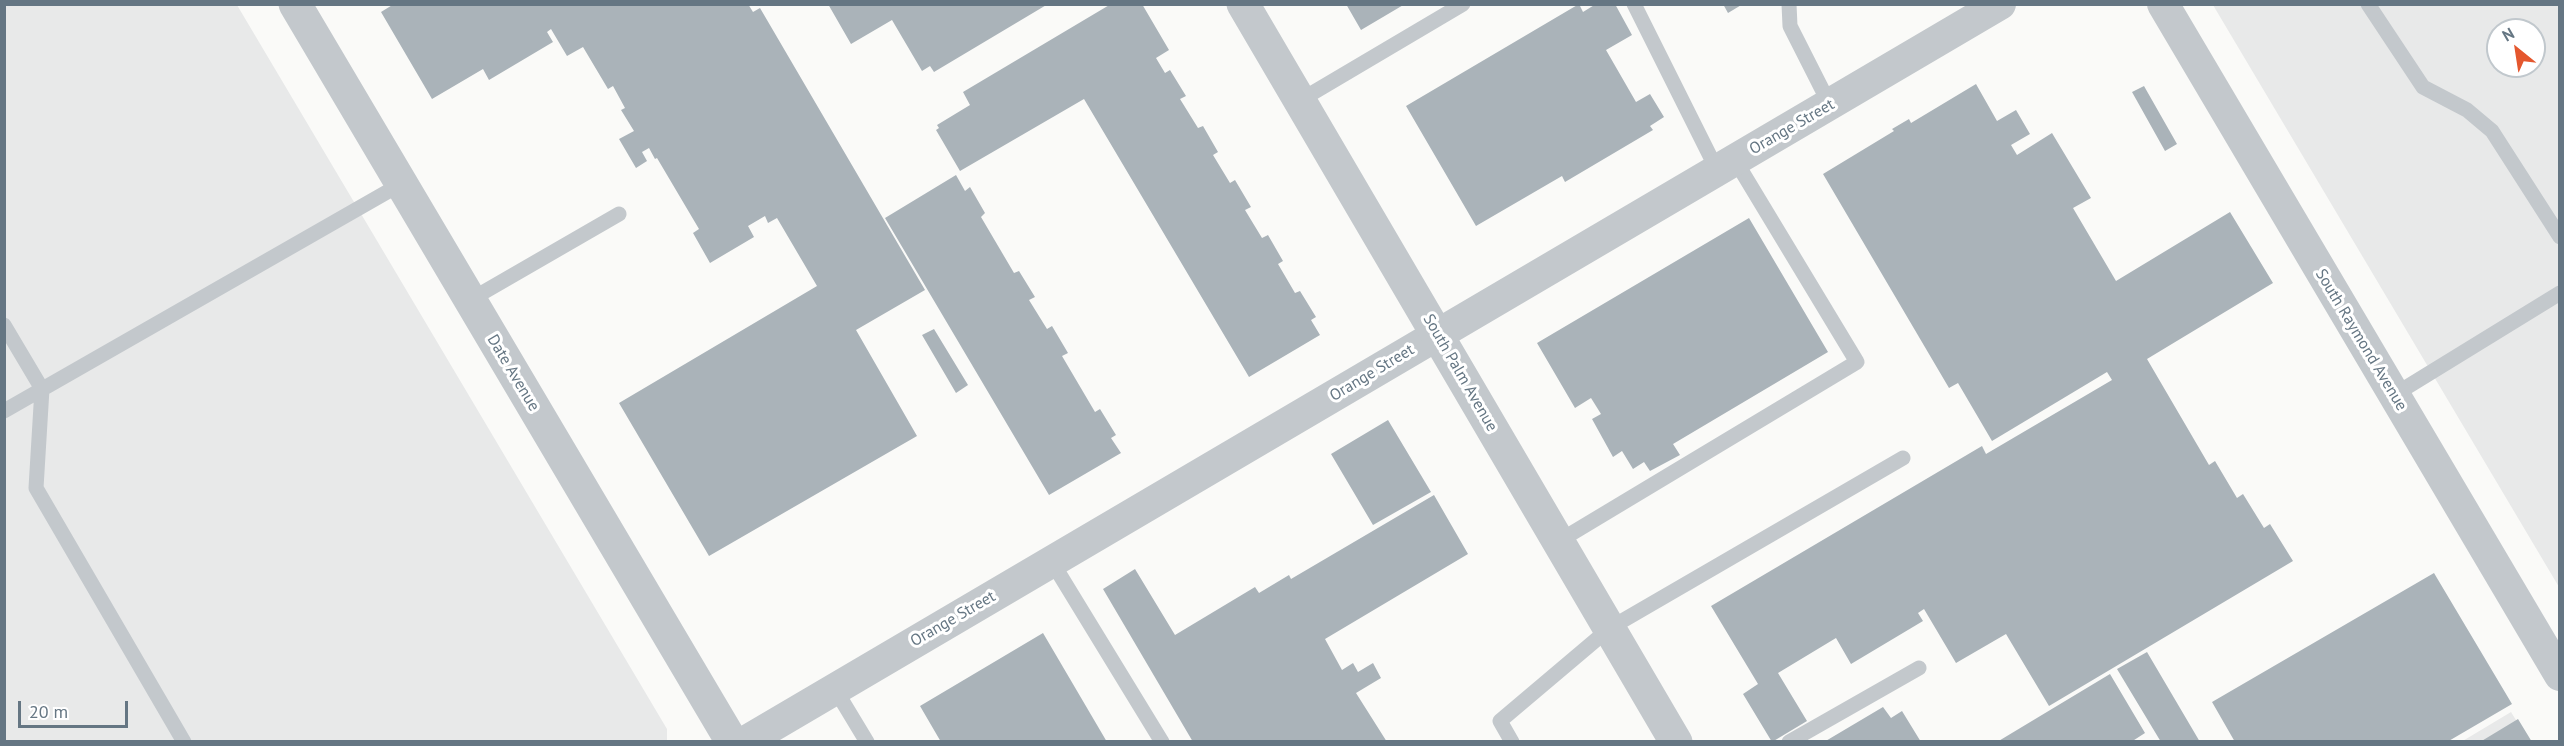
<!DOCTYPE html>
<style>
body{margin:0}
#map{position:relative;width:2564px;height:746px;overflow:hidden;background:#fafaf8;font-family:"PT Sans",sans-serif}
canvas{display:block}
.frame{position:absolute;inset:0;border:6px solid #657683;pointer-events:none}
.north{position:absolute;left:2486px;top:18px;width:60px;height:60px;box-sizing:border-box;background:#fff;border:2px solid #c1c8cd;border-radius:50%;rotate:330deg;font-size:16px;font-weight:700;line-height:24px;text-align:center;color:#657683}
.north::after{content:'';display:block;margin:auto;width:21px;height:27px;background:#e4572e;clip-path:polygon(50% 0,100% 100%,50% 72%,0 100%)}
.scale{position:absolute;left:18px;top:701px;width:110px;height:27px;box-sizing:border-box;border:3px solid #657683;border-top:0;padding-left:8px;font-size:18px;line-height:21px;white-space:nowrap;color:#657683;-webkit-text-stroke:4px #fff;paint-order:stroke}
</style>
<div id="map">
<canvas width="2564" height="746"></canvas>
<div class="frame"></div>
<div class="north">N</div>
<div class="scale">20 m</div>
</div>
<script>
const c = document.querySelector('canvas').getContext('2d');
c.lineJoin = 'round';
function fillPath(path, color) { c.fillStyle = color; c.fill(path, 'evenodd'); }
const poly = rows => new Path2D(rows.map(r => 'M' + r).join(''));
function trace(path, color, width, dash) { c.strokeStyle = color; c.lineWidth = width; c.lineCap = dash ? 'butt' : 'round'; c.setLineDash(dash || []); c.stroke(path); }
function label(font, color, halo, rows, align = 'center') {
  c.font = font + ' "PT Sans",sans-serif'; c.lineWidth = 6; c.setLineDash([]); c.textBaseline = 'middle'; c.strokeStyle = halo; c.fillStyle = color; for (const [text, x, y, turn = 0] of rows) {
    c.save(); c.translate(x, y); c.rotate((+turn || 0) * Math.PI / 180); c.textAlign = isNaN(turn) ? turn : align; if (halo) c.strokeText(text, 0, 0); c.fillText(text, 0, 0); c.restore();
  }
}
fillPath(poly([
 [4,5,237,5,667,729,667,741,5,741],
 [2213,5,2559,5,2559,587],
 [2498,30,2534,30,2534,66,2498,66],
 [2511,712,2529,741,2461,742]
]), '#e8e9e9');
fillPath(poly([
 [394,4,748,4,753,12,760,8,925,290,856,330,917,436,709,556,619,403,817,286,777,218,768,223,765,216,748,226,754,237,710,263,693,233,699,229,657,158,655,159,649,148,642,152,647,161,636,168,619,139,634,131,621,110,625,108,613,86,608,89,583,47,567,56,551,29,547,32,553,42,489,80,483,69,432,99,381,12],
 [828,4,1048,4,934,72,930,66,922,71,892,20,851,44],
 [1111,4,1142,4,1169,50,1156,58,1165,73,1170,70,1186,96,1180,99,1198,128,1203,126,1218,152,1213,155,1230,183,1235,180,1251,207,1245,210,1262,238,1268,235,1283,261,1278,264,1295,293,1300,291,1316,317,1311,320,1320,335,1249,377,1084,99,960,171,936,130,939,128,937,125,970,105,963,92],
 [1346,4,1405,4,1361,30],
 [1579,4,1583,12,1596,4,1615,4,1632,35,1606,50,1636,102,1650,94,1664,117,1650,126,1653,130,1565,182,1562,176,1476,226,1406,106],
 [1723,4,1743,4,1728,13],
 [1976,84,1997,121,2016,110,2030,134,2011,145,2017,155,2052,133,2091,198,2073,208,2116,281,2230,212,2273,283,2147,359,2209,465,2215,461,2237,498,2243,494,2264,528,2270,524,2293,561,2049,706,2006,634,1956,663,1924,609,1918,613,1923,621,1851,664,1836,638,1778,673,1807,721,1772,742,1743,694,1758,684,1711,606,1982,446,1986,454,2112,380,2107,372,1992,441,1958,383,1949,388,1823,174,1894,131,1892,129,1909,119,1911,123],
 [2144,86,2177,144,2165,151,2132,92],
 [956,175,965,191,970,187,985,213,981,217,1014,273,1019,271,1035,297,1029,300,1047,329,1052,326,1068,353,1062,356,1095,412,1100,409,1116,435,1111,438,1121,453,1049,495,885,218],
 [1749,218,1828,352,1673,444,1680,455,1650,471,1644,462,1633,469,1622,451,1613,457,1592,419,1601,414,1591,398,1575,408,1537,343],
 [934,329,968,385,956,393,922,335],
 [1388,420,1431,492,1373,525,1331,454],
 [1434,495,1468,554,1325,639,1342,670,1353,663,1358,672,1373,663,1381,678,1356,693,1387,742,1193,742,1103,589,1135,569,1175,635,1255,587,1259,593,1289,575,1291,579],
 [2434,573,2512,704,2447,742,2235,742,2212,702],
 [1043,633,1107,742,941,742,920,706],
 [2147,652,2200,742,2161,742,2117,669],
 [2110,674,2145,733,2131,742,1997,742],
 [1883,707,1891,718,1902,711,1921,742,1824,742],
 [2518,719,2532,742,2480,742]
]), '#aab3b9');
trace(poly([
 [1634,4,1717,170],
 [1789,4,1790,26,1830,105],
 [2368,4,2423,87,2467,110,2492,131,2560,237],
 [1299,101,1463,4],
 [470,300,619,214],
 [4,325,42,389,36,488,184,742],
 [2394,395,2560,293],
 [4,411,401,184],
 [1559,541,1857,362,1735,160],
 [1052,562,1162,742],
 [835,689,867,742],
 [1512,742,1500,721,1610,628,1903,458],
 [1789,742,1919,668]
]), '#c3c8cc', 15);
trace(poly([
 [2163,4,2560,675],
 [745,742,2000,4]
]), '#c3c8cc', 32);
trace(poly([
 [295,4,732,742],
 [1243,4,1676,742]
]), '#c3c8cc', 33);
label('16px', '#657683', '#fff', [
 ["Orange Street",1792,127,-30],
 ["South Raymond Avenue",2361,340,59],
 ["Date Avenue",513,373,59],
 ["Orange Street",1372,373,-31],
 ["South Palm Avenue",1460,373,60],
 ["Orange Street",953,619,-30]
]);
</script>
